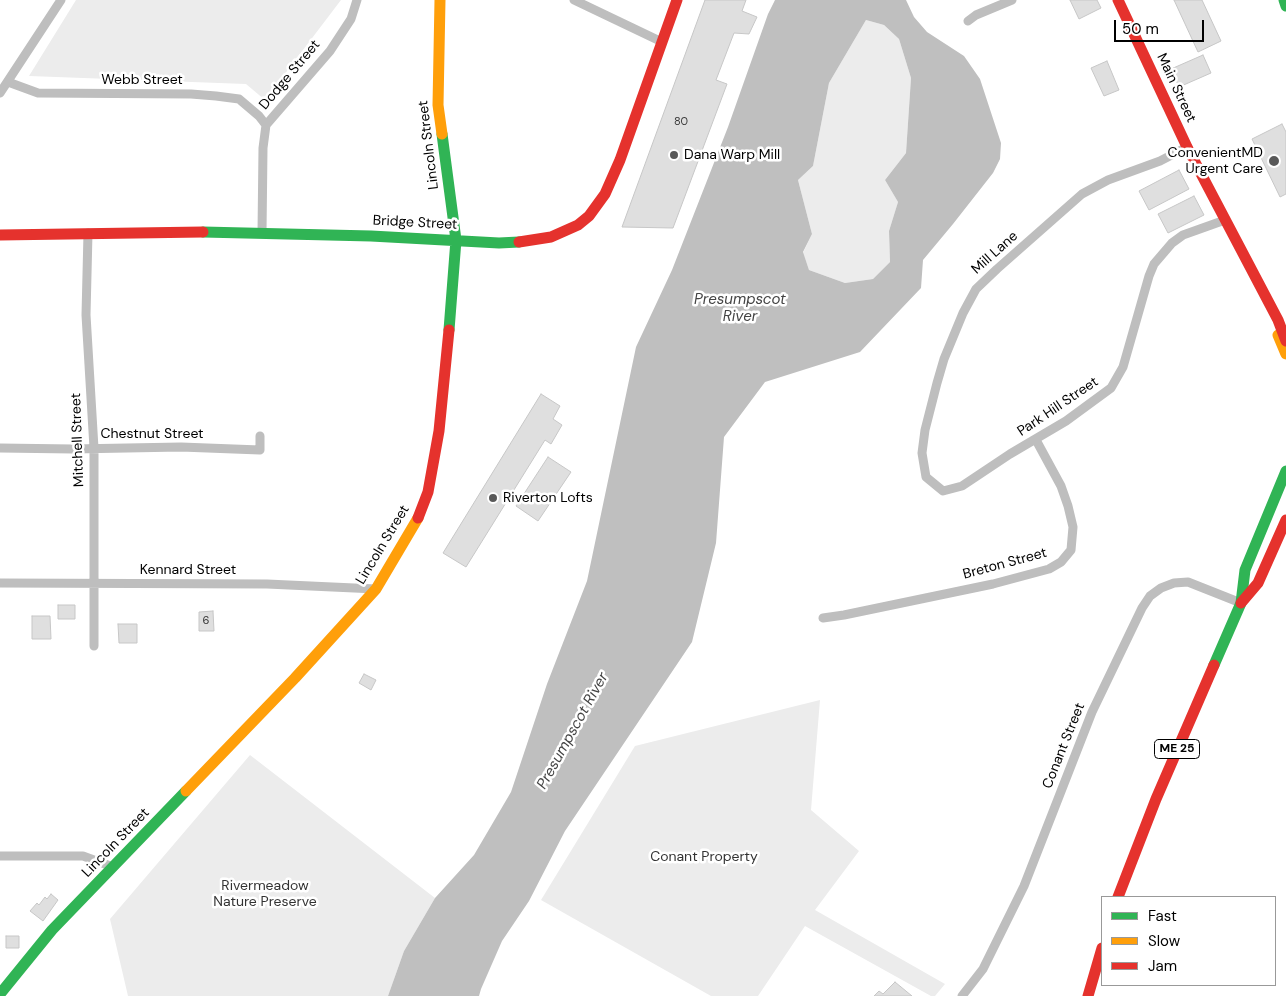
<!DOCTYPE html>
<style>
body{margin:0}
#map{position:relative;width:1286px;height:996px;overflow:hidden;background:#fff;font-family:"DM Sans",sans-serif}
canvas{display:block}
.legend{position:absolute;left:1101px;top:896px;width:175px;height:90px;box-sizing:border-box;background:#fff;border:1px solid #999;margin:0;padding:6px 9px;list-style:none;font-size:15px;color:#000}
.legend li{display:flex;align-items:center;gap:10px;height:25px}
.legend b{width:25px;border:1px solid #999}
.scale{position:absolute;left:1114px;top:20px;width:90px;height:22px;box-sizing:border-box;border:2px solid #000;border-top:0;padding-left:6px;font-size:15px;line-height:18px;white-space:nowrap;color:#000;-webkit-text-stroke:4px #fff;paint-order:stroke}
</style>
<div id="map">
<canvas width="1286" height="996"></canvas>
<ul class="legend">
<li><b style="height:6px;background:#30b455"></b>Fast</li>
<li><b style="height:6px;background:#ff9f0a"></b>Slow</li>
<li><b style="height:6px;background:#e5322d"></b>Jam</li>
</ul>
<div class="scale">50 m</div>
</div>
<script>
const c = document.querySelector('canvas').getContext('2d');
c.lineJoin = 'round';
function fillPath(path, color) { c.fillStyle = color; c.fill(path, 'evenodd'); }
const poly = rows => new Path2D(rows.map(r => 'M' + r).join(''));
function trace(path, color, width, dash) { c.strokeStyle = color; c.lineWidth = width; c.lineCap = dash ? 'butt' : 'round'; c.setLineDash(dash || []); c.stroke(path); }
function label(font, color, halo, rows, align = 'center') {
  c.font = font + ' "DM Sans",sans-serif'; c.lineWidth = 5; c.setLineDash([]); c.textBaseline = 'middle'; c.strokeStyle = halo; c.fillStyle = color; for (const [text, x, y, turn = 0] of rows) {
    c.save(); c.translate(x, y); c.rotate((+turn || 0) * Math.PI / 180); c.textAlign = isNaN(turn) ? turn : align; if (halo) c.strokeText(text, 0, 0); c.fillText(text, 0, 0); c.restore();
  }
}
fillPath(poly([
 [76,0,341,0,265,100,246,84,29,76],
 [866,20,884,25,899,39,911,78,906,153,885,180,898,202,889,231,890,262,873,279,845,283,809,270,803,253,812,234,798,180,813,166,829,83],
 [820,700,811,810,859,851,815,910,945,984,935,996,931,996,805,926,758,996,711,996,541,900,635,746],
 [250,755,435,898,404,951,388,996,128,996,110,919]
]), '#ececec');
fillPath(poly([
 [775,0,906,0,914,17,927,32,964,56,980,79,1001,143,1000,159,993,173,953,224,923,260,921,288,860,352,765,382,724,437,716,543,692,642,565,831,529,901,502,941,481,989,479,996,388,996,404,951,435,898,474,855,511,792,547,684,587,581,636,347,672,270,728,127,768,14],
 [866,20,884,25,899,39,911,78,906,153,885,180,898,202,889,231,890,262,873,279,845,283,809,270,803,252,812,234,798,180,813,166,829,83]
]), '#bfbfbf');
const building = poly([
 [705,0,746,0,742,11,757,17,749,34,734,33,716,80,727,84,673,228,622,227,705,0],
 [1070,0,1097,0,1101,8,1079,19,1070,0],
 [1174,0,1202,0,1221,41,1198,52,1174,0],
 [1203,55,1211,73,1179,87,1171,69,1203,55],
 [1107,61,1119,90,1104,96,1091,68,1107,61],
 [1282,124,1286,132,1286,194,1280,197,1252,139,1282,124],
 [1179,170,1189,189,1149,210,1139,191,1179,170],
 [1194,196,1204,215,1168,233,1158,214,1194,196],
 [541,394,560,406,553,419,562,425,551,444,545,440,466,567,443,553,541,394],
 [548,457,571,472,538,521,516,506,548,457],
 [58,605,75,605,75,619,58,619,58,605],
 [213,611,214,631,199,631,199,612,213,611],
 [32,616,50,616,51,639,32,639,32,616],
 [118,624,137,624,137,643,119,643,118,624],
 [364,674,376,680,371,690,359,683,364,674],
 [51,894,58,900,43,921,30,911,37,903,39,905,45,897,47,899,51,894],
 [6,936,19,936,19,948,6,948,6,936],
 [895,982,912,996,874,996,879,991,883,994,895,982]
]);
fillPath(building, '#dfdfdf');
trace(building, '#c7c7c7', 1);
trace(poly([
 [574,0,662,42],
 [968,21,976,15,1012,0],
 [8,82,38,93,191,94,216,96,239,99,259,116,266,125],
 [0,93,61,0],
 [1187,147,1160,161,1108,180,1082,194,997,269,976,289,963,313,944,359,937,383,925,430,922,453,926,477,943,491,962,486,1010,454,1066,421,1111,388,1123,367,1149,276,1154,264,1172,243,1183,235,1225,220],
 [88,233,86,315,94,448,94,646],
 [262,233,263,148,266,125,330,51,351,19,357,0],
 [0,448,73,449,181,447,260,450,260,436],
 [0,583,267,584,376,589],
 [823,618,844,615,993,584,1049,569,1061,562,1071,550,1073,527,1068,506,1061,486,1036,440],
 [0,856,83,856,113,867],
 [962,996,983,969,1024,886,1092,712,1142,608,1150,596,1161,588,1174,583,1188,582,1241,603]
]), '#bebebe', 9);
trace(poly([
 [1284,0,1286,6],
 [442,134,456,240,449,330],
 [203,232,371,236,499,243,519,242],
 [1214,665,1241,603,1245,570,1286,471],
 [0,994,52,930,186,791]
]), '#30b455', 11);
trace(poly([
 [440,0,438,105,442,134],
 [1278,335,1286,354],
 [186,791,295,678,376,589,418,518]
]), '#ff9f0a', 11);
trace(poly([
 [1118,0,1187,147,1278,320,1286,341],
 [0,235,203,232],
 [519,242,551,237,578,225,589,216,605,194,620,160,677,0],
 [418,518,428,492,439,431,449,330],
 [1241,603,1258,583,1286,520],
 [1118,897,1156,799,1214,665],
 [1088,996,1102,948]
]), '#e5322d', 11);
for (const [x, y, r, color] of [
 [674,155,5,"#595959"],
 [1274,161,6,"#595959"],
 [493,498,5,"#595959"]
]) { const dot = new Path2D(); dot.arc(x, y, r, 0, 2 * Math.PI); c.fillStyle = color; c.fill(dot); trace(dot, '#fff', 2); }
label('11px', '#383838', null, [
 ["80",681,122],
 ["6",206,621]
]);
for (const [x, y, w] of [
 [1177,749,45]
]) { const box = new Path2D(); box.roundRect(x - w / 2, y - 9.5, w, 19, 4); c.fillStyle = '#fff'; c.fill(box); trace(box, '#000', 1); }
label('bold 12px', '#000', null, [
 ["ME 25",1177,749]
]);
label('14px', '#000', '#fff', [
 ["Dodge Street",290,75,-50],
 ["Webb Street",142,80],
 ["Main Street",1176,88,65],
 ["Lincoln Street",429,145,-97],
 ["Bridge Street",415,223,3],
 ["Mill Lane",995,253,-42],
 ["Park Hill Street",1058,407,-34],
 ["Chestnut Street",152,434],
 ["Mitchell Street",78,440,-92],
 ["Lincoln Street",383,545,-59],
 ["Breton Street",1005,564,-15],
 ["Kennard Street",188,570],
 ["Conant Street",1064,746,-68],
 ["Lincoln Street",116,843,-46]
]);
label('14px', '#000', '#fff', [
 ["ConvenientMD",1263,153,"right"],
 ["Urgent Care",1263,169,"right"],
 ["Dana Warp Mill",684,155],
 ["Riverton Lofts",503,498]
], 'left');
label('14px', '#333', '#fff', [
 ["Conant Property",704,857],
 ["Rivermeadow",265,886],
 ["Nature Preserve",265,902]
]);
label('italic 15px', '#444', '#fff', [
 ["Presumpscot",740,300],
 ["River",740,317],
 ["Presumpscot River",573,731,-61]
]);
</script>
